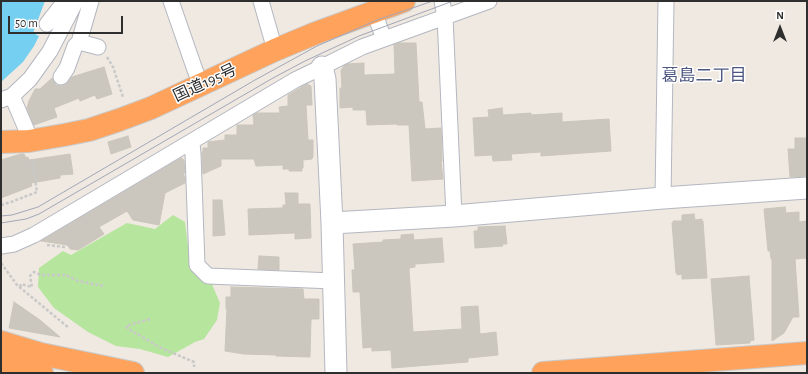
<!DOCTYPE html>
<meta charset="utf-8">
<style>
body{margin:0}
#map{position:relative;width:808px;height:374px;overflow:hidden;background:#efe9e1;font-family:"Alegreya Sans",sans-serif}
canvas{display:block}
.frame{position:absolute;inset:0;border:2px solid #2e2e2e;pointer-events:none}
.north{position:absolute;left:760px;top:8px;width:40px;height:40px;-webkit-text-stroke:3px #fff;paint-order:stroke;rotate:0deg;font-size:11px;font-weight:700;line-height:16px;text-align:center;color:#2e2e2e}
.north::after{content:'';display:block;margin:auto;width:14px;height:18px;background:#2e2e2e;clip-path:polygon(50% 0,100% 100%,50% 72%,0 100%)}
.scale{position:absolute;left:8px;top:16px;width:115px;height:18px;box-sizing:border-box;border:2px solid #2e2e2e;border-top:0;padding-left:5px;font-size:12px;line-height:14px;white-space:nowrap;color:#2e2e2e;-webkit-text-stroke:3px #fff;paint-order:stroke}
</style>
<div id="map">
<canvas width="808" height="374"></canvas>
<div class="frame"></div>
<div class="north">N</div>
<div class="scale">50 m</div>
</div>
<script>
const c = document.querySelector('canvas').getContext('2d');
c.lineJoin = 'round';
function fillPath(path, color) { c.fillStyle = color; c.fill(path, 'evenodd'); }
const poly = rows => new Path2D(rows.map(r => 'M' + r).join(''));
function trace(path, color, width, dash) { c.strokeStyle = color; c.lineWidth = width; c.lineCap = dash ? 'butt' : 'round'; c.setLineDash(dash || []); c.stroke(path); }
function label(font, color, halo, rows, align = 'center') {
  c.font = font + ' "Alegreya Sans","Noto Sans JP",sans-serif'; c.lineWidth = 3; c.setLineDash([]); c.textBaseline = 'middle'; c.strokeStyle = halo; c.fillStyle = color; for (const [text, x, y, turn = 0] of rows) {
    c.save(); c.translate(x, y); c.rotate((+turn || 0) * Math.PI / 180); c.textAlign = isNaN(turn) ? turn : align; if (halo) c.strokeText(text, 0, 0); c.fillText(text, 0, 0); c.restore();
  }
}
fillPath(poly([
 [173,215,185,222,190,263,211,282,220,303,217,320,204,339,195,342,168,357,140,349,116,346,88,332,54,308,38,287,39,268,63,251,71,255,127,223,155,229]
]), '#b6e59e');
fillPath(poly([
 [1,1,45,1,33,33,39,36,34,46,23,62,1,82]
]), '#75cff0');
const building = poly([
 [399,43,416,43,419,102,422,102,425,129,441,128,442,161,441,161,443,179,412,181,409,125,397,125,397,124,367,125,366,110,353,110,353,107,340,108,340,88,342,88,341,70,344,66,347,64,364,63,364,75,395,74,394,45,399,43],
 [104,67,112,94,97,99,95,95,80,101,79,98,54,108,57,117,34,125,27,108,29,101,35,89,40,89,52,78,56,85,61,86,65,85,72,77,104,67],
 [307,84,311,86,312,105,306,105,308,140,313,140,313,156,312,159,303,160,303,168,302,168,302,171,289,171,289,169,283,169,283,165,256,166,254,159,221,159,221,166,203,174,202,152,203,152,203,148,208,148,208,142,225,140,225,135,237,135,237,125,254,125,253,115,256,113,280,113,279,107,288,106,288,95,307,84],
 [502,108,503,115,531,113,531,115,562,113,562,122,609,119,611,151,541,156,541,152,511,154,512,160,493,161,492,155,475,156,473,118,489,117,488,110,502,108],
 [128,136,131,147,111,154,108,142,128,136],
 [795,138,807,138,807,176,790,177,788,149,795,149,795,138],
 [21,154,24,154,26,158,28,157,29,160,70,154,73,174,60,175,60,178,31,183,32,186,1,198,1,160,21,154],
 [181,158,184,160,185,173,183,173,185,178,185,183,165,193,159,225,133,220,127,211,99,227,104,234,78,250,70,249,68,245,41,241,181,158],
 [285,193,298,193,298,204,310,204,311,238,295,239,295,233,249,235,248,209,283,208,283,205,286,205,285,193],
 [213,200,222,200,225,235,213,236,213,200],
 [785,207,786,213,799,212,799,222,807,221,807,258,795,259,799,317,793,317,784,333,772,341,772,259,771,259,770,251,768,251,764,209,785,207],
 [694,214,695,220,702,219,702,221,703,221,707,278,682,279,682,274,677,275,677,272,676,273,672,223,673,223,673,221,682,221,682,215,694,214],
 [505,226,507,244,502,244,503,246,475,248,474,231,478,231,478,227,505,226],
 [413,234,414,240,442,238,444,262,415,264,415,267,409,268,413,332,462,329,461,307,478,306,480,334,496,332,498,355,468,358,468,362,392,368,391,350,372,351,372,347,363,348,360,292,353,292,352,270,355,270,353,244,383,242,383,240,401,239,401,235,413,234],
 [259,256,279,257,279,270,258,269,259,256],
 [749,276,754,340,750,341,750,343,716,345,711,279,749,276],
 [231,287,303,289,304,299,319,299,319,319,311,319,310,357,276,356,276,355,244,354,225,351,227,309,226,309,226,297,231,297,231,287],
 [14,302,40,320,60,337,9,328,14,302]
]);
fillPath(building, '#cbc7bf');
trace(building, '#cbc5ba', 1);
const street = poly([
 [91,1,79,42,98,47],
 [171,1,195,70,201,85],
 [261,1,275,50],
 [442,1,445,17,454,216],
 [374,12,384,39],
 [47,24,65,1],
 [61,77,67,68,75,46,79,42],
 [12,96,27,131],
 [1,100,12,96,30,79,50,51,76,1],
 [192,143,193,154,197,265,208,276,334,281],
 [663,198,666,1],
 [1,246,14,244,34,235,295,80,322,67,362,47,489,1]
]);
const secondary = poly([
 [322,67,325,79,332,223,336,373],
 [332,223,454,216,663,198,807,188]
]);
const highway = poly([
 [1,142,29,141,64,135,89,130,119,120,151,108,275,50,316,33,404,1],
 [1,342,41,354,133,373],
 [1,362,42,373],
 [543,373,807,353]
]);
trace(street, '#b4b7c1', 17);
trace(secondary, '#b4b7c1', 23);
trace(highway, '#c9c9c9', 24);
trace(poly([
 [107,57,113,67,123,97],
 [1,205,11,202,37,192,32,159],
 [47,245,65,247,67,245],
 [1,263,17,285,69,328],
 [20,287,21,284,32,287,30,276,34,272,41,275,66,275,78,281,104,286],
 [150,319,126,326,127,328,159,347,194,362,194,367]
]), '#c9c9c9', 2.5, [3, 2]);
trace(street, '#fff', 15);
trace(secondary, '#fff', 21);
trace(highway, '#ffa35c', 22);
trace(poly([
 [1,216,12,215,38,207,255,80,317,46,377,20,433,1],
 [1,223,26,219,39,214,273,78,305,61,359,36,453,1]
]), '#a3a6b8', 1);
label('16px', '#2e2e2e', '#fff', [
 ["国道195号",205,83,-25]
]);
label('17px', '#4d5680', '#fff', [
 ["葛島二丁目",704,76]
]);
</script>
